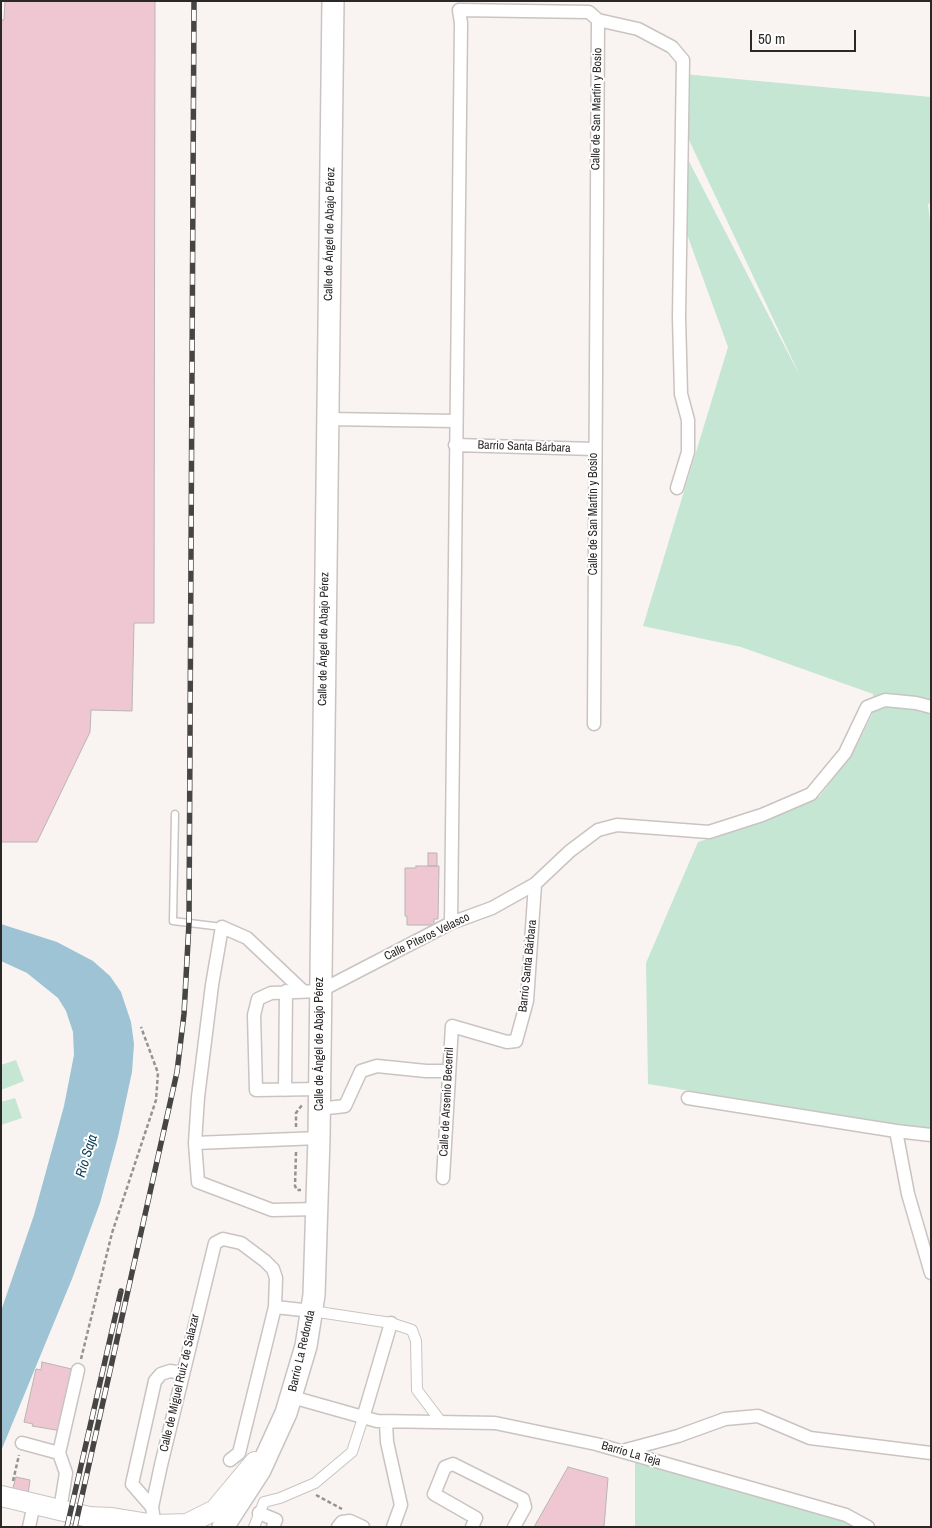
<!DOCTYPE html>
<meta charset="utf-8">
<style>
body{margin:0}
#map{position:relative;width:932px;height:1528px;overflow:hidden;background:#f9f4f2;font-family:"Archivo Narrow",sans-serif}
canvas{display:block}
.frame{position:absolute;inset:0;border:2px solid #2b2928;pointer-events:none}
.scale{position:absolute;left:750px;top:30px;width:106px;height:22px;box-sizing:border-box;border:2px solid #2b2928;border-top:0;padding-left:6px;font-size:15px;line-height:18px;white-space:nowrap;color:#2b2928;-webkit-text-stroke:4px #fff;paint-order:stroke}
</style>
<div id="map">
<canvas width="932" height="1528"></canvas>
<div class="frame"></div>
<div class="scale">50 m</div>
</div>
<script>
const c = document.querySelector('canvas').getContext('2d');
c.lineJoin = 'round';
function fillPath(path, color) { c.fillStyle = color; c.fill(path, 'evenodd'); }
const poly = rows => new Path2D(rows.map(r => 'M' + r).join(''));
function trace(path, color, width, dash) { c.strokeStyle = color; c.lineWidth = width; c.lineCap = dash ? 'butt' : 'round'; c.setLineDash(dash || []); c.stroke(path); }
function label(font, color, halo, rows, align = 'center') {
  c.font = font + ' "Archivo Narrow",sans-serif'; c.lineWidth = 4; c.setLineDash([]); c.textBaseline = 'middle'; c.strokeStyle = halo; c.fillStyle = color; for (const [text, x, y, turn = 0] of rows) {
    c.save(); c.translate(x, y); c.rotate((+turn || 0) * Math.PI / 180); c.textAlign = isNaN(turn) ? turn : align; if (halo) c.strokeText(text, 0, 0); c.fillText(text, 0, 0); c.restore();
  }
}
fillPath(poly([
 [683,74,931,97,931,203,928,204,931,230,931,1130,648,1084,646,963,698,842,760,821,820,796,854,751,872,715,873,694,741,647,643,626,728,347,684,226,681,146,801,378,681,123],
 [16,1060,24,1081,1,1090,1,1065],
 [15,1098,22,1118,1,1125,1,1102],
 [635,1455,869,1527,635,1527]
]), '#c4e6d2');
fillPath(poly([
 [1,924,57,942,93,961,110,976,121,992,131,1022,134,1044,132,1072,118,1137,100,1203,72,1279,1,1451,1,1311,34,1215,64,1106,74,1055,73,1032,66,1011,58,998,27,973,1,961]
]), '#9dc3d4');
const building = poly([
 [5,1,155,1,154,623,134,623,132,711,91,710,90,732,37,842,1,842,1,20,4,20,5,1],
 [428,853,437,853,437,866,428,866,428,853],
 [416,866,439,866,438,919,434,919,434,925,407,925,407,916,405,916,405,868,416,868,416,866],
 [42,1362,76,1370,62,1431,32,1426,33,1424,24,1422,36,1369,41,1370,42,1362],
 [568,1467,608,1478,604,1527,534,1527,568,1467],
 [16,1477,30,1480,28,1495,12,1491,16,1477]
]);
fillPath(building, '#efc7d2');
trace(building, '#b9b4b6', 1);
const service = poly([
 [175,814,173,921,222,927]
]);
const pedestrian = poly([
 [312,1311,391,1323,412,1330,416,1341,417,1390,442,1423],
 [254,1527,264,1502,280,1498,315,1483,352,1452,363,1418]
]);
const minor = poly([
 [459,10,589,12,598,20],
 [327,419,455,421],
 [455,445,594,449],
 [594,724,598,20,638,29,672,47,683,60,679,317,681,394,688,420,688,452,677,488],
 [451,923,461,23,459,10],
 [319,1089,256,1090,254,1015,258,999,271,993,320,991,451,923,492,908,535,884,570,851,598,830,617,825,709,832,762,815,811,794,845,753,867,707,885,700,916,703,931,707],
 [285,1090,286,991],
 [688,1098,896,1131],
 [319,1109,345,1106,361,1071,377,1066,426,1071,449,1071],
 [931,1135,896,1131,908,1194,931,1273],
 [195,1143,198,1097,212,985,222,927,247,938,303,991],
 [443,1178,452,1026,507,1042,516,1041,527,1001,535,884],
 [318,1209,272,1210,198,1182,195,1143,319,1138],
 [292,1397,377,1421,495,1423,596,1444,846,1515,868,1527],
 [363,1418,391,1323],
 [386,1423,387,1442,401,1505,393,1527],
 [22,1443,59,1453,66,1473,60,1510],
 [622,1451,678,1436,725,1419,758,1416,810,1438,931,1453],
 [59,1453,78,1370],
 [230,1460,239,1453,275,1307,312,1311],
 [152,1507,132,1484,155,1381,161,1374,170,1371,182,1373],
 [259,1513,276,1520,273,1527],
 [29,1527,34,1504],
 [155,1527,152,1507,161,1465,215,1243,223,1239,241,1243,265,1261,273,1269,276,1278,275,1307],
 [338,1527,342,1522,350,1521,363,1527],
 [472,1527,476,1518,434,1494,445,1467,453,1464,523,1499,525,1507,514,1527]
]);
const primary = poly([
 [1,1496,89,1517,101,1522],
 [89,1517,112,1518,155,1525,187,1524,215,1510,255,1462]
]);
const trunk = poly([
 [223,1527,260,1470,286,1413,306,1346,314,1295,319,1138,333,1]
]);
trace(service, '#c9c4c2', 9);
trace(pedestrian, '#c9c4c2', 12);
trace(minor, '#c9c4c2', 15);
trace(primary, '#c9c4c2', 22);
trace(trunk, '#c9c4c2', 24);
trace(poly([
 [296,1127,296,1113,302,1105],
 [296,1152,295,1186,297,1190,301,1190],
 [81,1359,112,1233,156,1100,158,1073,141,1027],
 [13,1481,19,1455],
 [316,1495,342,1509]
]), '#969291', 2.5, [4, 2.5]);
trace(service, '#fff', 6);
trace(pedestrian, '#fff', 10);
trace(minor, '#fff', 12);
trace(primary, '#fff', 20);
trace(trunk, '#fff', 21);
const rail = poly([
 [67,1527,121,1291],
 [75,1527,177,1072,184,1014,189,923,194,1]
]);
trace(rail, '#474544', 5.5);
trace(rail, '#fff', 4, [11]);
label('12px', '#2b2928', '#fff', [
 ["Calle de San Martín y Bosio",597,109,-89],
 ["Calle de Ángel de Abajo Pérez",330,234,-89],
 ["Barrio Santa Bárbara",524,447,2],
 ["Calle de San Martín y Bosio",594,514,-90],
 ["Calle de Ángel de Abajo Pérez",324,639,-89],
 ["Calle Piteros Velasco",427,937,-26],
 ["Barrio Santa Bárbara",528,966,-84],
 ["Calle de Ángel de Abajo Pérez",320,1044,-90],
 ["Calle de Arsenio Becerril",447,1102,-87],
 ["Barrio La Redonda",302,1351,-77],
 ["Calle de Miguel Ruiz de Salazar",180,1383,-77],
 ["Barrio La Teja",631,1454,16]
]);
label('italic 14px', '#0d4255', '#fff', [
 ["Río Saja",87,1156,-73]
]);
</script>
